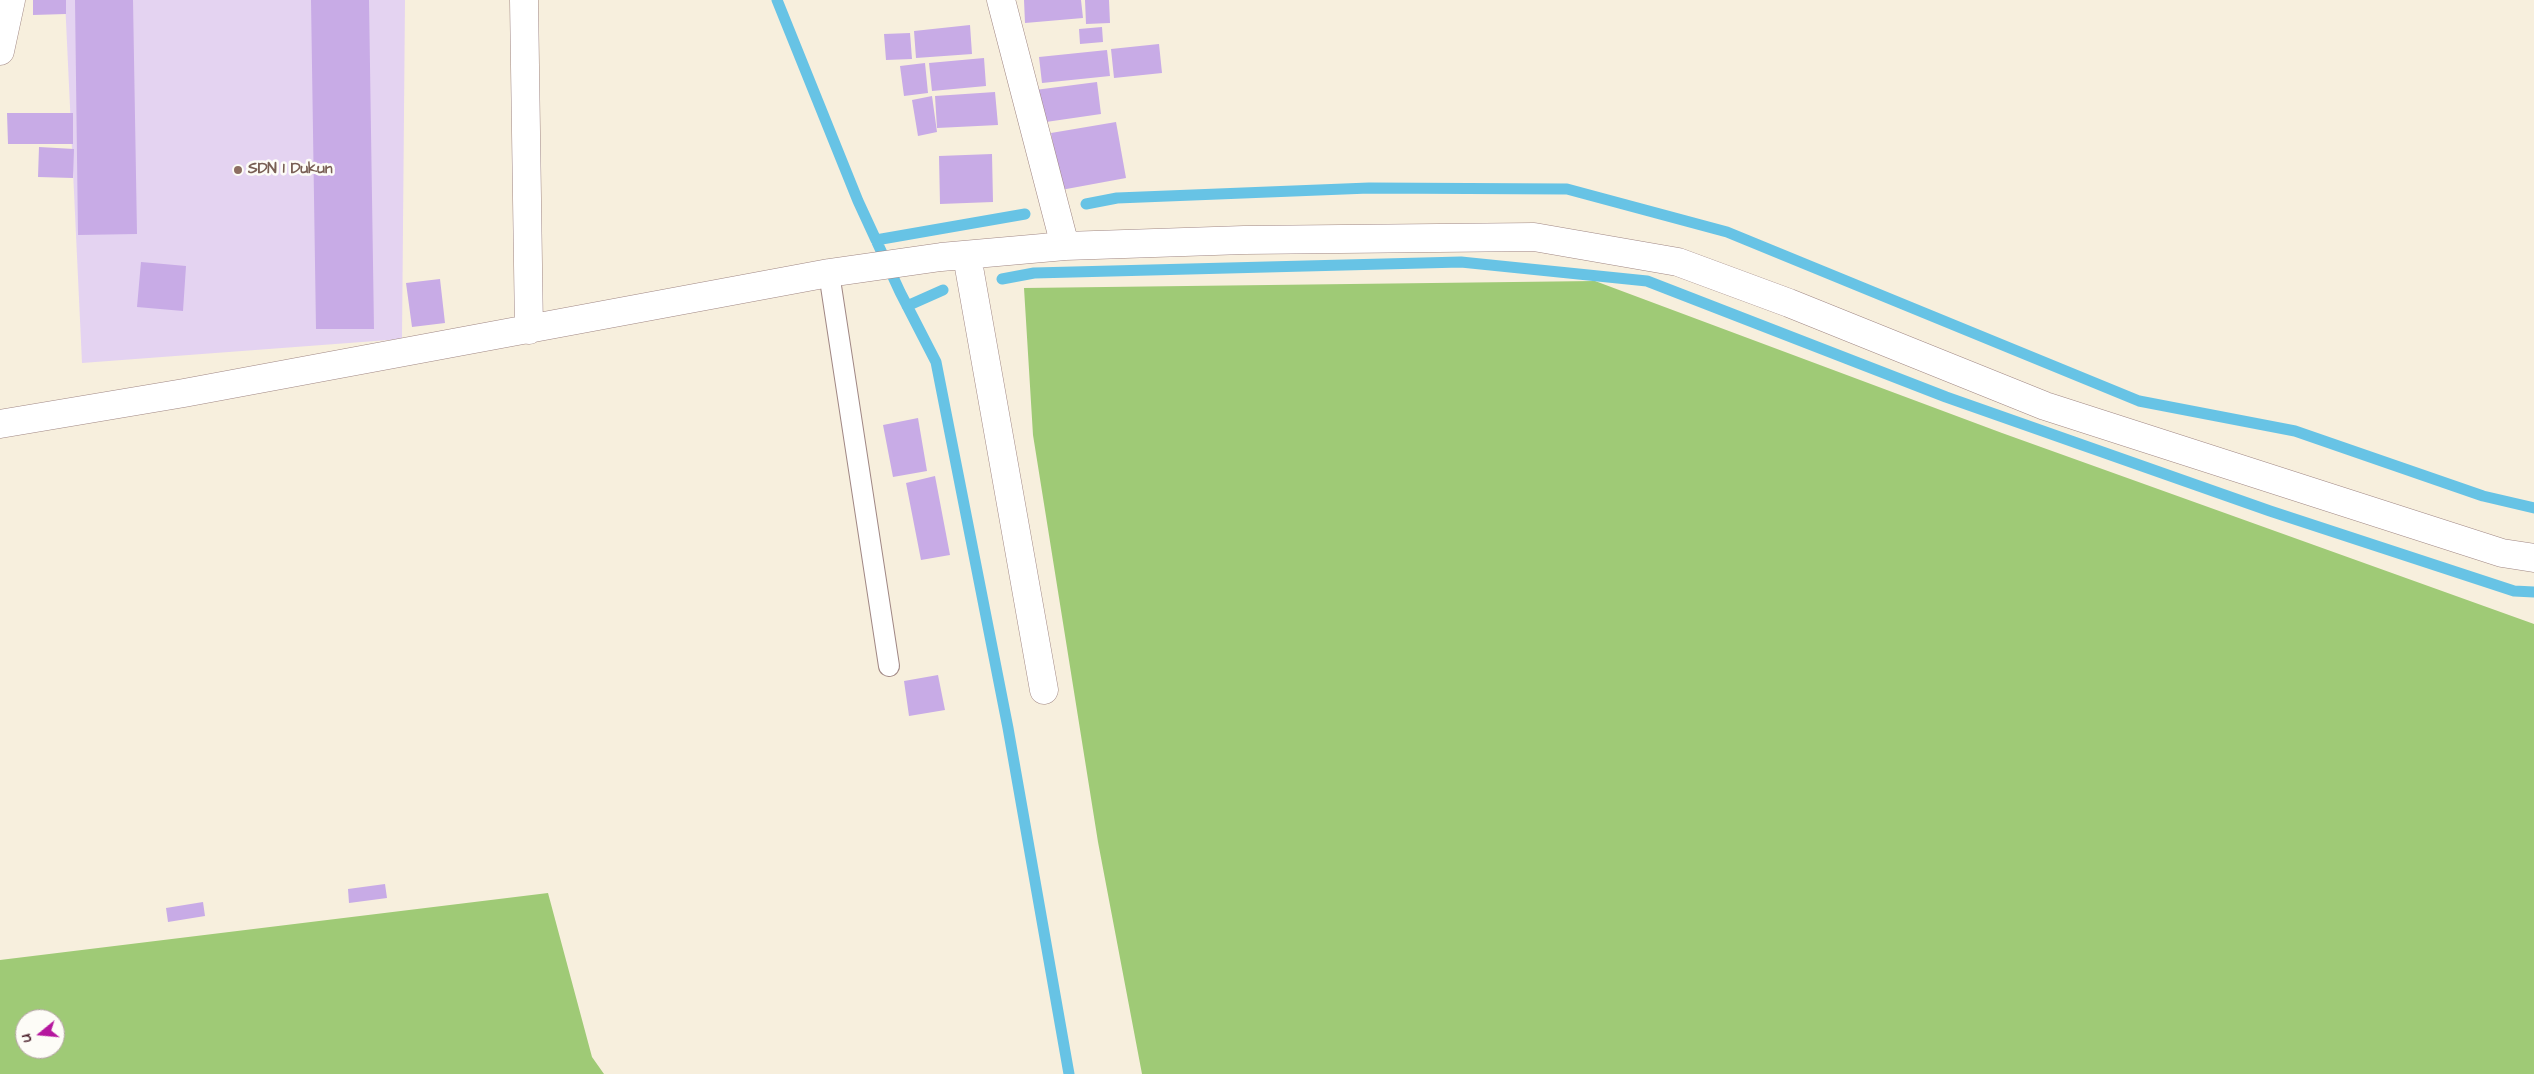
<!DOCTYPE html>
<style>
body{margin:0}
#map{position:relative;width:2534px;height:1074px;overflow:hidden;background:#f7efdd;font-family:"Architects Daughter",sans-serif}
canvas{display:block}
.north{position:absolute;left:15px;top:1009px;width:50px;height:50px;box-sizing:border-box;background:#fdfcf7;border:1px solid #b5a4a5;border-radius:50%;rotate:253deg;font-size:14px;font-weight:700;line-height:20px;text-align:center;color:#4a1f2b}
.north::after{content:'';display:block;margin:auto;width:18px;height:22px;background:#b5179e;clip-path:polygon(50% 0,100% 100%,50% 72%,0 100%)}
</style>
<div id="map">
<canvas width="2534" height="1074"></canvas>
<div class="north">U</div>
</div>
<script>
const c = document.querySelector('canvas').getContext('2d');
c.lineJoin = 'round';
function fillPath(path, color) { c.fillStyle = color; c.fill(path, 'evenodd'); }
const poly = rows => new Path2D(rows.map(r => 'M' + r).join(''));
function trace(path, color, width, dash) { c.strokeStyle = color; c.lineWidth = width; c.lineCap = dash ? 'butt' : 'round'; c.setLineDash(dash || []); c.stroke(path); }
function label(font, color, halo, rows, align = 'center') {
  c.font = font + ' "Architects Daughter",sans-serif'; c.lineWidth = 5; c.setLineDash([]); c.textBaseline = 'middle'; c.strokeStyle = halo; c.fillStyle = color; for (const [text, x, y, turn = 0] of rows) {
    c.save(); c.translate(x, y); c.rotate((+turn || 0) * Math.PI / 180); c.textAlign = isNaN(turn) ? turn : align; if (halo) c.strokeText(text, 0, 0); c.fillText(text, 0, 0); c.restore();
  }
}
fillPath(poly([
 [65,0,405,0,402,339,82,363]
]), '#e4d3f1');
fillPath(poly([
 [1595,281,2002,433,2534,624,2534,1074,1142,1074,1098,842,1033,435,1024,288],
 [548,893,592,1057,604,1074,0,1074,0,960],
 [25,1019,55,1019,55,1049,25,1049]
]), '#9fca76');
trace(poly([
 [777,0,858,201,900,292,936,362,1008,728,1069,1074],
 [1086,204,1117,198,1369,188,1567,189,1727,232,2139,401,2295,431,2483,496,2534,508],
 [876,240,1025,214],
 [1002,279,1034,273,1461,262,1647,281,1946,397,2270,511,2514,591,2534,592],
 [907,306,943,290]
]), '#67c3e5', 11);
fillPath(poly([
 [33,0,66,0,66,14,33,15],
 [75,0,133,0,137,234,78,235],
 [311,0,369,0,374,329,316,329],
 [1024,0,1081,0,1083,18,1025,23],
 [1085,0,1109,0,1110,23,1086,24],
 [970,25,972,54,916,58,914,31],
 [1102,27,1103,42,1080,44,1079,29],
 [910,33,912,59,886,60,884,34],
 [1159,44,1162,73,1114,78,1111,49],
 [1107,50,1110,76,1042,83,1039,57],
 [984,58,986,86,932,91,929,63],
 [925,63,928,93,904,96,900,66],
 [1097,82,1101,114,1039,123,1035,90],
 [995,92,998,125,937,128,935,96],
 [932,96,937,132,918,136,912,100],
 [7,113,73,113,73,144,8,144],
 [1116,122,1126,178,1061,190,1051,133],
 [39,147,74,149,73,178,38,177],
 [992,154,993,202,940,204,939,156],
 [141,262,186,266,183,311,137,307],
 [440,279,445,323,412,327,406,283],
 [918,418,927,471,893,477,883,425],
 [935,476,950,555,921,560,906,483],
 [938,675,945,710,909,716,904,681],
 [385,884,387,898,349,903,348,889],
 [203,902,205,916,168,922,166,908]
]), '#c8abe6');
const service = poly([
 [829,273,889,666]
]);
const minor = poly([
 [524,0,529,330],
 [1001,0,1065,246],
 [0,51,11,0],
 [967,256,1044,690],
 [0,424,184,393,829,273,941,257,1065,246,1244,240,1534,237,1678,262,1789,303,2045,406,2502,553,2534,558]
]);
trace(service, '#a08784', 22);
trace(minor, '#a08784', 29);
trace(service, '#fff', 20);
trace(minor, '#fff', 28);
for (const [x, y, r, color] of [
 [238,170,5,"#8d6e63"]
]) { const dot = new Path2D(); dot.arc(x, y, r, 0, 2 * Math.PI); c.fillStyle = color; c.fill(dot); trace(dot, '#fdfcf7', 2); }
label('bold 15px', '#785e54', '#fdfcf7', [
 ["SDN 1 Dukun",248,170]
], 'left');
</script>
